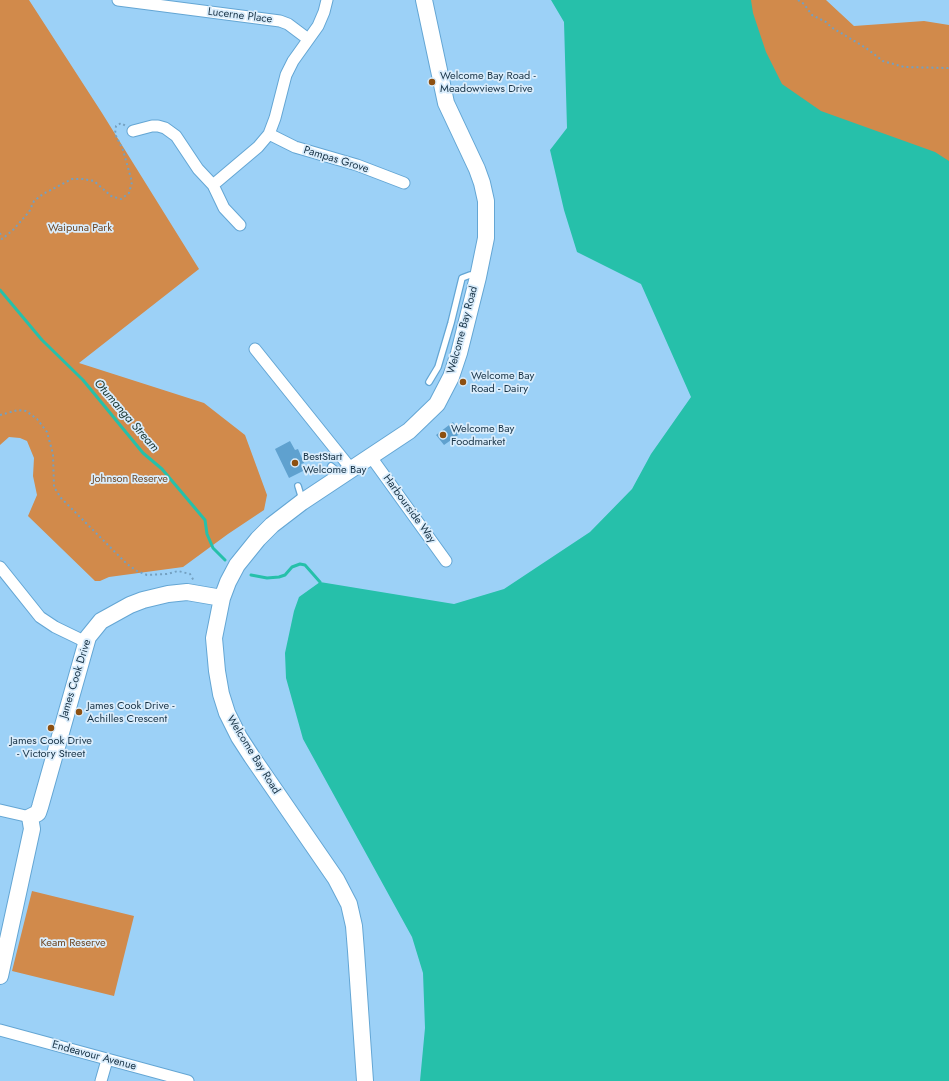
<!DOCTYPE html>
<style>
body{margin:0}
canvas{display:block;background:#9cd1f7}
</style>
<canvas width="949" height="1081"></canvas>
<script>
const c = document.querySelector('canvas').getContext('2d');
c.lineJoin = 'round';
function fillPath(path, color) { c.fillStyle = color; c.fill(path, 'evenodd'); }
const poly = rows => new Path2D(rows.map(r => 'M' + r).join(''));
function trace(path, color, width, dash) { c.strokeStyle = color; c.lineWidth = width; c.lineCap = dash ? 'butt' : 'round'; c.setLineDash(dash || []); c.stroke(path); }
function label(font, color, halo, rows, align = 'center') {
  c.font = font + ' Jost,sans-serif'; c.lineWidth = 3.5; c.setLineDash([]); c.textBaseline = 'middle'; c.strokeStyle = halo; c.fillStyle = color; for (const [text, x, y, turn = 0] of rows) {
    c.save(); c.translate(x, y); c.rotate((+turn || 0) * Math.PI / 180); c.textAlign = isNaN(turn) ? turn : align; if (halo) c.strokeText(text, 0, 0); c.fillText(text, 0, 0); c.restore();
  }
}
fillPath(poly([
 [0,0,29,0,102,113,199,269,79,363,204,403,245,435,267,495,264,510,228,534,183,567,109,577,100,581,95,581,28,516,37,495,33,476,34,458,27,441,20,438,9,437,0,445],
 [609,0,826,0,854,26,924,21,949,25,949,248],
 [32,891,134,916,114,996,12,971]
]), '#d18a4b');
fillPath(poly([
 [551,0,751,0,753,13,766,52,782,84,821,111,935,152,949,161,949,1081,420,1081,425,1028,423,973,412,937,303,739,286,678,285,653,294,611,299,597,320,582,454,604,504,589,590,532,632,489,651,454,691,397,641,284,577,252,564,210,550,150,567,128,564,22]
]), '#26c0aa');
trace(poly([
 [0,290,42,340,83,380,143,453,162,469,205,520,207,534,213,548,225,560],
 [251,575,267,578,279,577,285,575,292,567,300,564,305,565,320,582]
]), '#26c0aa', 3);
fillPath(poly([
 [453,422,461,433,444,445,436,435],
 [290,441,295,450,298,449,304,463,301,464,305,470,289,478,275,449]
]), '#5fa1cf');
const lane = poly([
 [429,382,438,367,451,323,462,278,470,275,478,277],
 [331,466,336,470,338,476],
 [298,486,302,499]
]);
const street = poly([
 [118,0,280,21,288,24,308,39],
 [133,131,152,126,158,126,165,128,176,136,198,169,213,185,224,208,240,225],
 [269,134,295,147,357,165,404,183],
 [213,185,258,147,269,134,275,118,286,75,293,61,318,26,324,12,327,0],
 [255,349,352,470],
 [371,457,446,561],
 [0,567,40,617,55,627,86,642],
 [0,810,30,817],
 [0,1030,188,1081],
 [101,1081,107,1060]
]);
const secondary = poly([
 [0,976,32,829,30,817,38,813,40,807,88,637,101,621,130,605,143,600,168,594,187,592,222,598],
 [365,1081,356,951,354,926,349,904,336,879,252,757,239,737,227,713,221,694,217,671,214,638,222,598,228,582,237,565,258,539,272,525,302,502,409,431,437,404,451,377,459,353,478,277,486,238,486,201,482,183,477,169,446,103,424,0]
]);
trace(lane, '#64a6d4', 8);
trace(street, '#64a6d4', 13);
trace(secondary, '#64a6d4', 18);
trace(poly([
 [798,0,804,4,812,15,826,22,831,27,866,48,883,61,904,67,949,68],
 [0,233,2,239,14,229,29,212,34,201,43,194,72,179,83,179,94,181,111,196,121,199,129,193,132,182,123,150,115,134,116,126,121,123,126,126],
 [0,415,18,410,26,411,37,419,47,432,53,454,54,487,61,498,127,564,137,571,147,575,167,574,178,571,190,574,194,581]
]), '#73a0c1', 2, [2, 3]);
trace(lane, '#fff', 5.5);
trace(street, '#fff', 11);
trace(secondary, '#fff', 16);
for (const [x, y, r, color] of [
 [432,82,4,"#8d5011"],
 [463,382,4,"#8d5011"],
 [443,435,4,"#8d5011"],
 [295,463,4,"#8d5011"],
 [79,712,4,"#8d5011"],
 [51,728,4,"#8d5011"]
]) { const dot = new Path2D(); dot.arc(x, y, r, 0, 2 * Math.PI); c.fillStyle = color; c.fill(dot); trace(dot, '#daedfc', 1.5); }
label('11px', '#173245', '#daedfc', [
 ["Lucerne Place",240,16,7],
 ["Pampas Grove",336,160,17],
 ["Welcome Bay Road",463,330,-75],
 ["Harbourside Way",409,509,54],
 ["James Cook Drive",76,679,-73],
 ["Welcome Bay Road",253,755,58],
 ["Endeavour Avenue",94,1056,15]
]);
label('11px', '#173245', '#daedfc', [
 ["Welcome Bay Road -",440,76],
 ["Meadowviews Drive",440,89],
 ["Welcome Bay",471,376],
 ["Road - Dairy",471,389],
 ["Welcome Bay",451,429],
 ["Foodmarket",451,442],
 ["BestStart",303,457],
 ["Welcome Bay",303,470],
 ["James Cook Drive -",87,706],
 ["Achilles Crescent",87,719],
 ["James Cook Drive",51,741,"center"],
 ["- Victory Street",51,754,"center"]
], 'left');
label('11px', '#6e4622', '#daedfc', [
 ["Waipuna Park",80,228],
 ["Johnson Reserve",130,479],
 ["Keam Reserve",73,943]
]);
label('italic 12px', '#203d38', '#daedfc', [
 ["Otumanga Stream",126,416,49]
]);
</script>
